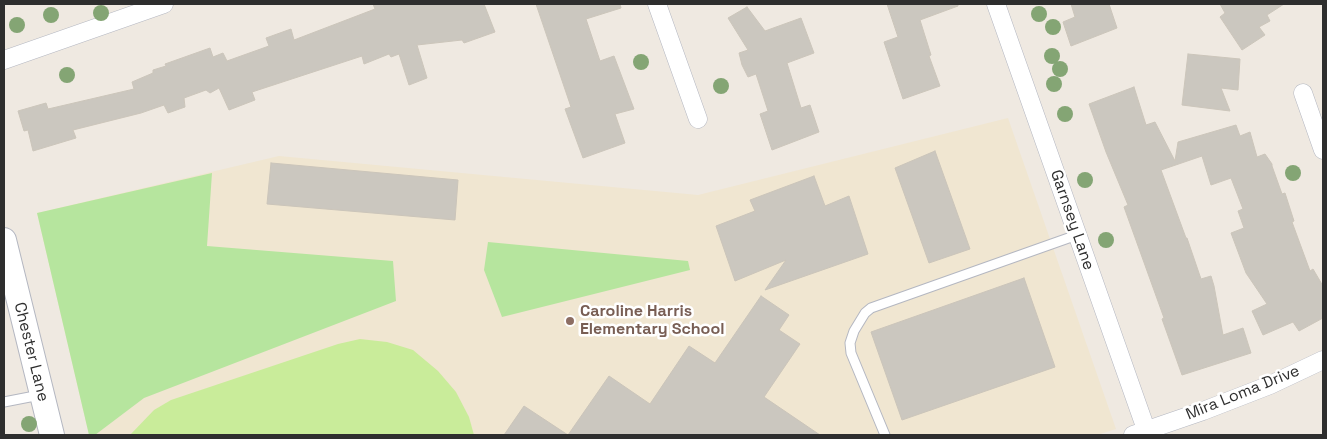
<!DOCTYPE html>
<style>
body{margin:0}
#map{position:relative;width:1327px;height:439px;overflow:hidden;background:#efe9e1;font-family:"Space Grotesk",sans-serif}
canvas{display:block}
.frame{position:absolute;inset:0;border:5px solid #2e2e2e;pointer-events:none}
</style>
<div id="map">
<canvas width="1327" height="439"></canvas>
<div class="frame"></div>
</div>
<script>
const c = document.querySelector('canvas').getContext('2d');
c.lineJoin = 'round';
function fillPath(path, color) { c.fillStyle = color; c.fill(path, 'evenodd'); }
const poly = rows => new Path2D(rows.map(r => 'M' + r).join(''));
function trace(path, color, width, dash) { c.strokeStyle = color; c.lineWidth = width; c.lineCap = dash ? 'butt' : 'round'; c.setLineDash(dash || []); c.stroke(path); }
function label(font, color, halo, rows, align = 'center') {
  c.font = font + ' "Space Grotesk",sans-serif'; c.lineWidth = 5; c.setLineDash([]); c.textBaseline = 'middle'; c.strokeStyle = halo; c.fillStyle = color; for (const [text, x, y, turn = 0] of rows) {
    c.save(); c.translate(x, y); c.rotate((+turn || 0) * Math.PI / 180); c.textAlign = isNaN(turn) ? turn : align; if (halo) c.strokeText(text, 0, 0); c.fillText(text, 0, 0); c.restore();
  }
}
fillPath(poly([
 [1008,118,1116,429,1097,435,89,435,37,213,279,156,698,195]
]), '#f0e6d1');
fillPath(poly([
 [212,173,207,246,393,261,396,301,144,398,95,435,89,435,37,213],
 [488,242,688,261,690,270,502,317,484,270]
]), '#b6e59e');
fillPath(poly([
 [360,339,387,342,413,350,438,371,456,392,469,417,474,435,130,435,154,410,171,400,338,344]
]), '#c9ec9a');
const building = poly([
 [373,4,484,4,495,32,464,43,462,40,417,45,427,78,409,85,399,54,391,57,389,54,364,64,362,56,252,92,255,100,229,110,219,88,210,93,206,90,184,98,185,107,168,113,164,105,141,113,73,130,76,138,33,151,28,130,24,131,18,111,46,103,48,109,134,89,132,82,153,73,153,70,166,66,165,64,210,48,213,57,223,53,227,61,269,46,266,38,291,29,294,40,375,9,373,4],
 [536,4,620,4,621,8,586,19,600,61,614,56,634,109,615,114,625,143,583,158,565,109,571,107,536,4],
 [887,4,958,4,958,6,920,20,931,55,929,56,940,86,903,99,884,42,898,37,887,4],
 [1071,4,1109,4,1117,28,1071,46,1063,22,1075,17,1071,4],
 [1220,4,1284,4,1267,15,1270,21,1259,27,1265,35,1242,50,1220,17,1225,13,1220,4],
 [747,7,765,31,801,18,814,53,787,63,801,108,810,105,819,132,772,150,760,114,768,111,756,74,748,77,742,65,739,53,748,50,728,18,747,7],
 [1188,54,1240,59,1238,90,1221,88,1230,111,1182,105,1188,54],
 [1134,87,1146,125,1155,122,1175,161,1178,142,1236,125,1240,136,1250,132,1257,157,1265,154,1272,164,1272,166,1282,194,1285,193,1294,221,1292,222,1310,271,1313,269,1323,286,1323,318,1299,331,1293,322,1263,335,1252,311,1267,304,1246,273,1231,233,1244,228,1238,211,1243,209,1231,178,1211,185,1202,156,1161,170,1186,238,1187,238,1201,279,1211,276,1214,286,1223,335,1243,328,1251,353,1182,375,1162,319,1164,318,1124,207,1128,205,1106,152,1089,104,1134,87],
 [935,151,970,249,929,263,895,168,935,151],
 [271,163,458,180,455,220,267,204,271,163],
 [814,176,825,206,849,196,868,254,765,290,786,260,735,281,716,226,755,211,750,200,814,176],
 [1024,278,1055,367,902,420,871,332,1024,278],
 [761,296,789,315,779,330,800,344,764,397,820,435,504,435,524,406,568,435,609,376,650,404,689,346,715,363,761,296]
]);
fillPath(building, '#cbc7bf');
trace(building, '#cbc5ba', 1);
const lane = poly([
 [4,402,40,395],
 [885,435,851,353,850,343,854,331,865,313,871,308,1077,235]
]);
const street = poly([
 [657,4,698,119],
 [996,4,1148,435],
 [4,60,164,4],
 [1303,93,1323,150],
 [1133,435,1203,411,1270,385,1323,360]
]);
const secondary = poly([
 [4,240,52,435]
]);
trace(lane, '#b4b7c1', 11);
trace(street, '#b4b7c1', 19);
trace(secondary, '#b4b7c1', 26);
trace(lane, '#fff', 9);
trace(street, '#fff', 18);
trace(secondary, '#fff', 24);
c.fillStyle = '#84a574';
for (const [x, y] of [
 [101,13],
 [1039,14],
 [51,15],
 [17,25],
 [1053,27],
 [1052,56],
 [641,62],
 [1060,69],
 [67,75],
 [1054,84],
 [721,86],
 [1065,114],
 [1293,173],
 [1085,180],
 [1106,240],
 [29,424]
]) { c.beginPath(); c.arc(x, y, 8, 0, 2 * Math.PI); c.fill(); }
for (const [x, y, r, color] of [
 [570,321,5,"#8d6e63"]
]) { const dot = new Path2D(); dot.arc(x, y, r, 0, 2 * Math.PI); c.fillStyle = color; c.fill(dot); trace(dot, '#fff', 2); }
label('16px', '#2e2e2e', '#fff', [
 ["Garnsey Lane",1072,220,71],
 ["Chester Lane",31,352,76],
 ["Mira Loma Drive",1243,393,-22]
]);
label('bold 16px', '#785e54', '#fff', [
 ["Caroline Harris",580,312],
 ["Elementary School",580,330]
], 'left');
</script>
